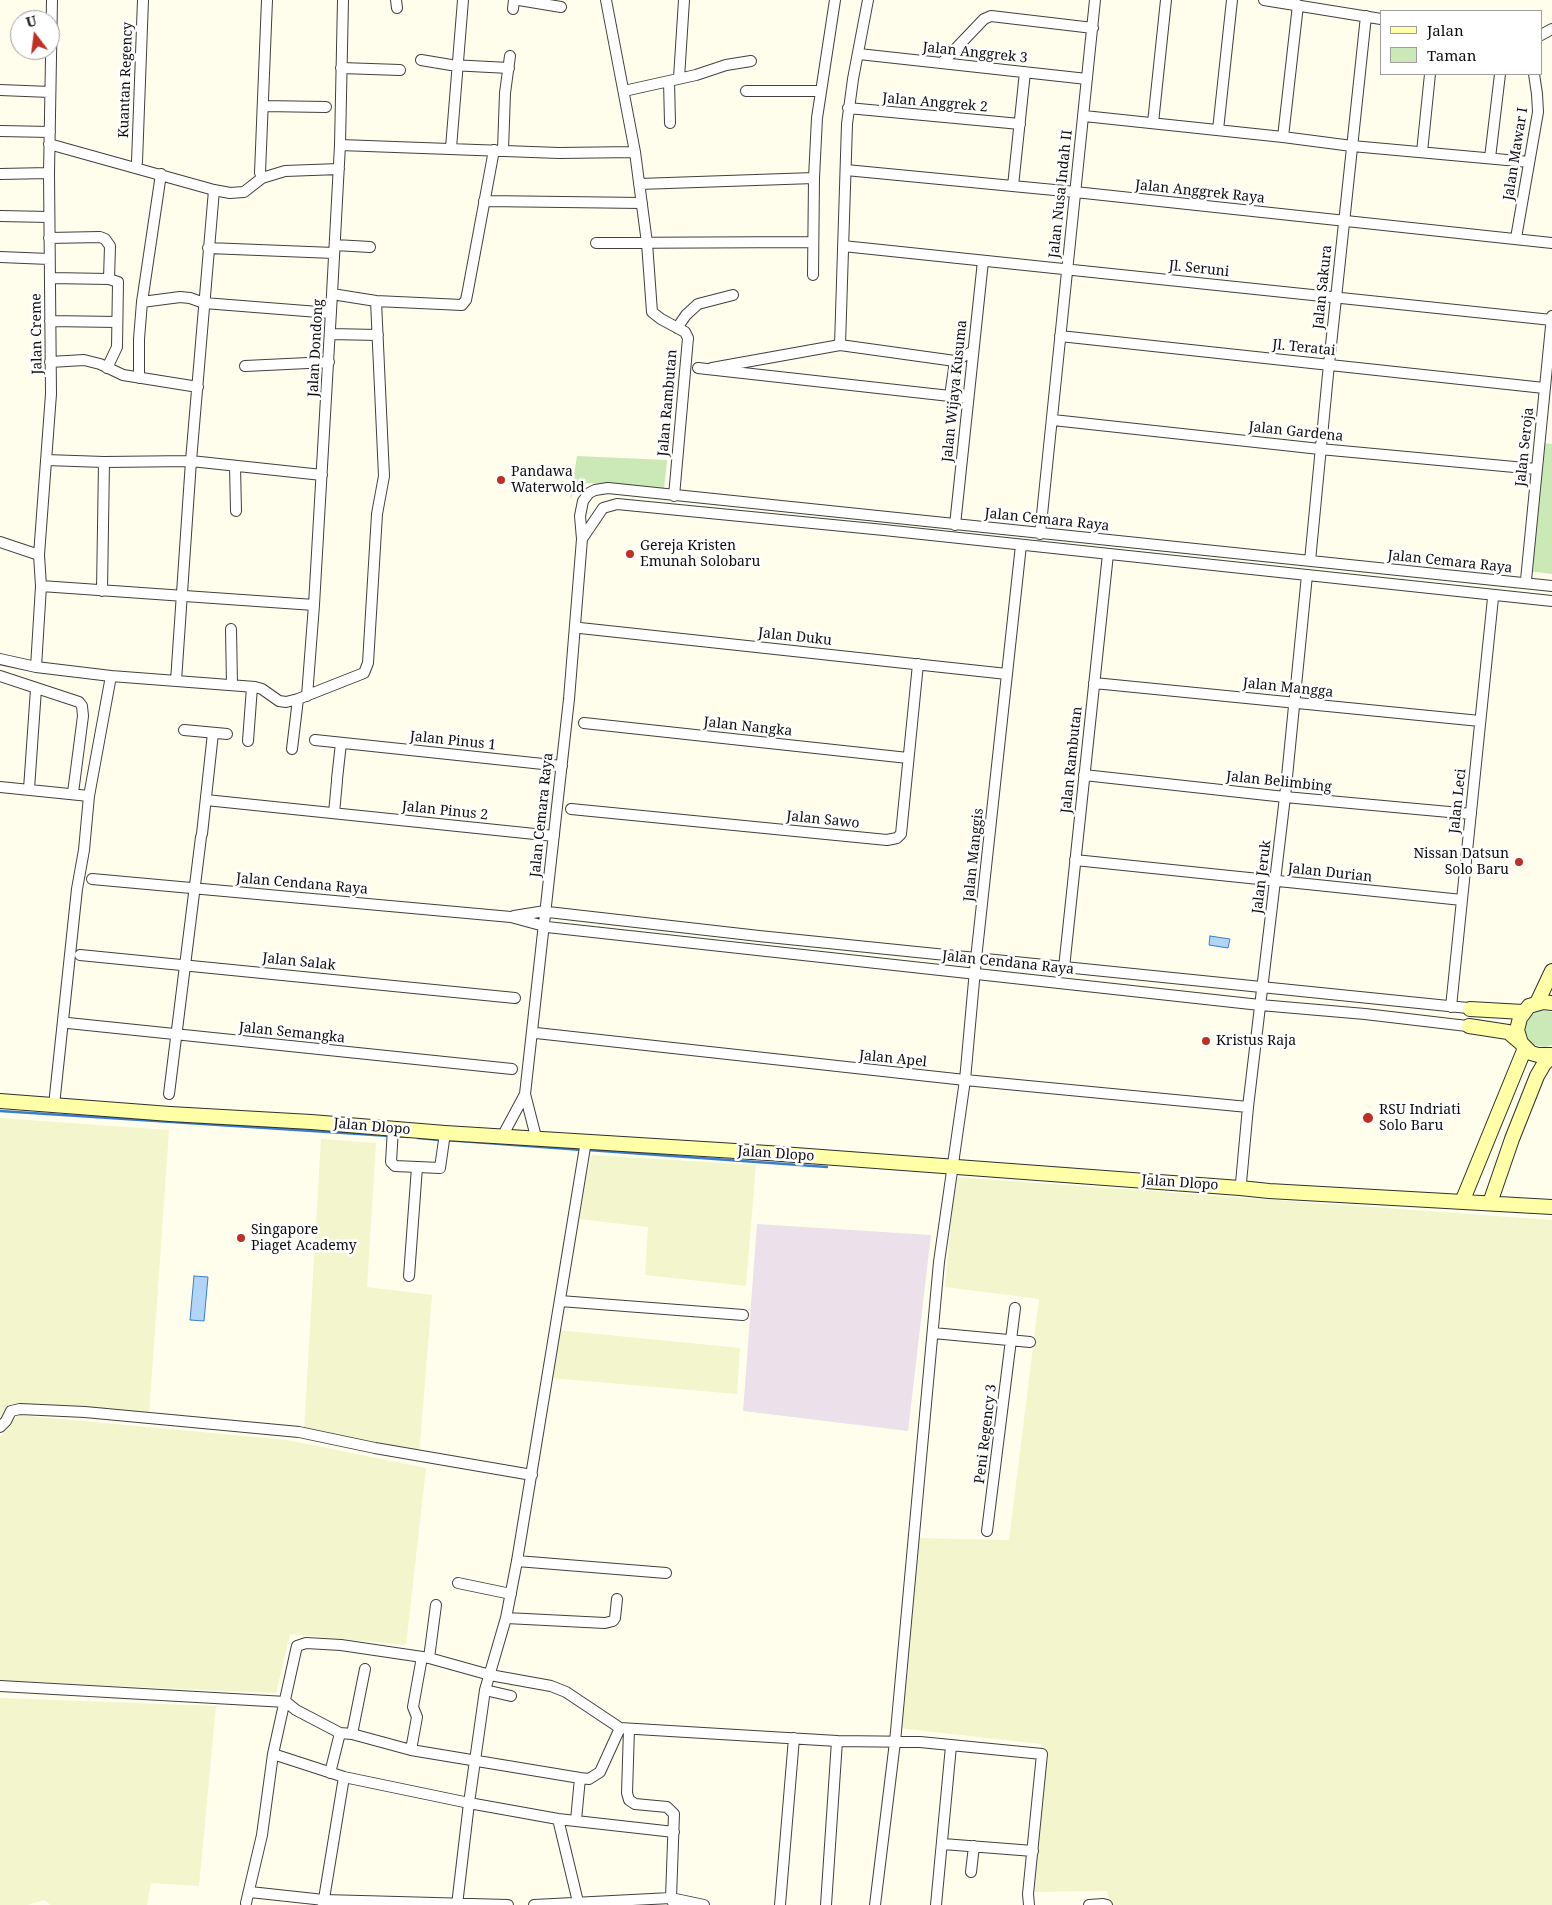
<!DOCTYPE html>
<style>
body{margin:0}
#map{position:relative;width:1552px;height:1905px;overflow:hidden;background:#fffeec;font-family:"Noto Serif",serif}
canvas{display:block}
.legend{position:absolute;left:1380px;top:10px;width:162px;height:65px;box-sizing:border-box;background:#fff;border:1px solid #9e9e9e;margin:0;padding:6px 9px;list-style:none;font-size:15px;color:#0d0d0d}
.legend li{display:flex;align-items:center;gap:10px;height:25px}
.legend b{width:25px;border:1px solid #9e9e9e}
.north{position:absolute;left:10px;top:10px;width:50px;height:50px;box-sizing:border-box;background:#fff;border:1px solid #9e9e9e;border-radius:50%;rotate:345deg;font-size:14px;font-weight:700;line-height:20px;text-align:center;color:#0d0d0d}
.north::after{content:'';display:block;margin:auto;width:18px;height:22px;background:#be3023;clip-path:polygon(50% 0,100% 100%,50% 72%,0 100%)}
</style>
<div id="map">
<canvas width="1552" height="1905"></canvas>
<ul class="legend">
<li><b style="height:6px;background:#feffa7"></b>Jalan</li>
<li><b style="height:14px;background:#cae9b6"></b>Taman</li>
</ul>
<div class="north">U</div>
</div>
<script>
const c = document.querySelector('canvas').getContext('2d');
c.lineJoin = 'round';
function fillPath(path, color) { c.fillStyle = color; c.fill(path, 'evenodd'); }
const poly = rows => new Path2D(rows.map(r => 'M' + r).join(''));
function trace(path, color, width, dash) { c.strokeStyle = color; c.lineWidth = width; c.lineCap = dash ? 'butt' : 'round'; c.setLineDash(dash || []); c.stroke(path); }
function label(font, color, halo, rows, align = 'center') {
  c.font = font + ' "Noto Serif",serif'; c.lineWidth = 5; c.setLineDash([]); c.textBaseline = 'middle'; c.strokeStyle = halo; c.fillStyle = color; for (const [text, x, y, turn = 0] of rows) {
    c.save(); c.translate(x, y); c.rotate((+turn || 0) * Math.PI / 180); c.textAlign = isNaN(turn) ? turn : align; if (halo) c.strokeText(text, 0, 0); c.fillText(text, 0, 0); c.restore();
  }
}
fillPath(poly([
 [757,1224,931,1235,908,1431,743,1411]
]), '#ece1eb');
fillPath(poly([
 [0,1118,169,1130,149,1416,9,1404,0,1417],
 [321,1139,376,1143,367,1287,432,1295,419,1455,304,1431],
 [591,1155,756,1165,746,1286,645,1275,648,1227,579,1219],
 [955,1177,1552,1220,1552,1905,1110,1905,1107,1891,1028,1892,1041,1744,899,1728,918,1538,1009,1540,1039,1299,945,1287],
 [557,1330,740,1348,737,1394,551,1378],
 [18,1415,287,1440,426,1468,406,1645,290,1634,276,1693,0,1681,0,1437],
 [0,1698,216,1706,199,1886,151,1883,147,1905,51,1905,44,1900,28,1905,0,1905]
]), '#f3f5cc');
fillPath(poly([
 [1542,443,1552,444,1552,574,1527,571],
 [577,456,667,460,664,490,593,483,581,484,573,493,570,500],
 [1541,1010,1552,1012,1552,1045,1545,1047,1534,1045,1529,1041,1525,1030,1525,1025,1531,1015]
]), '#cae9b6');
const water = poly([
 [1210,936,1230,939,1228,948,1209,945,1210,936],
 [194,1276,208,1277,204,1321,190,1320,194,1276]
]);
fillPath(water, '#b1d4f7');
trace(water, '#377fce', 1);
trace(poly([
 [0,1111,390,1136],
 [396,1136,408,1137],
 [418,1138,440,1140],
 [446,1140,582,1150],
 [588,1150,827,1167]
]), '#377fce', 2.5);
const street = poly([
 [396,0,397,8],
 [519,0,561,7],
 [606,0,635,152,647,243,652,312,661,319,685,332,688,338,674,496],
 [1264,0,1381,19],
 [513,9,514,0],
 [1541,35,1552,29],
 [859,54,1087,79],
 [421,60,451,65,509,68],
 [942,63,984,19,991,16,1093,28],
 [341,68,400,70],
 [679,78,684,0],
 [669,81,670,123],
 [0,90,50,92],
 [624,91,696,75,726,65,751,61],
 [746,91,820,91],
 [263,106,326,107],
 [848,108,1020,124],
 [1084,116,1283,137,1352,146,1529,162],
 [1153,123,1166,0],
 [1218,130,1232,0],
 [0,131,50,132],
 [1283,137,1298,5],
 [49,144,214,190,230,193,244,192,262,178,285,171,339,169],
 [340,145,559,153,635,152],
 [451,148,463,0],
 [503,150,505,93,510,56],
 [1422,152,1430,74],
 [1490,158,1500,74],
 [137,162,143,0],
 [846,170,1075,192,1552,243],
 [260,173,267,0],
 [0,174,49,173],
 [639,184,814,178],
 [1013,186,1025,72],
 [484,201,642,203],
 [0,216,49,217],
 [49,238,100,237,105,239,110,246,109,279],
 [1516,238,1538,112,1537,94,1534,74],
 [596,243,813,242],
 [335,245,370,247],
 [843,246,1552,320],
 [208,248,334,253],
 [0,257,49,259],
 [813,275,814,178,817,118,835,0],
 [50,278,109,279,118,282,117,347,107,368],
 [332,294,376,301,462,305,466,300,468,290,494,150],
 [142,302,180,297,190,298,204,303,331,313],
 [50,321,117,322],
 [677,328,686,315,698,304,733,295],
 [330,334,378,335],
 [1060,336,1544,388],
 [840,345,955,361],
 [50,362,84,360,100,364,123,375,198,387],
 [245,366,329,362],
 [698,368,968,398],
 [712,368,840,345,847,124,853,79,868,0],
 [139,378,139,339,142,302,161,174],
 [950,396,955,361,973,351],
 [1053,420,1320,449,1536,469],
 [46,460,104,462],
 [235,466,236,511],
 [955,525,983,261],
 [1040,534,1095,0],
 [582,539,603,508,617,504,884,530,1552,601],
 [0,542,39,555],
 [1310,561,1329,364,1366,16],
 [1526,580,1552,316],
 [41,586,314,605],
 [102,591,104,462,191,461,322,475],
 [580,628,1007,674],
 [231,629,232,685],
 [0,659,36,667,111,676,255,687,262,689,279,701,286,702,298,699,364,673,368,663,377,514,384,476,376,301],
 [36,667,41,586,39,555,51,394,49,173,52,0],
 [0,676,79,702,82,706,83,716,73,793],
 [176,681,191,461,214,190],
 [1094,683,1480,721],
 [307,696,314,605,332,294,340,145,343,0],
 [584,723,908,758],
 [184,730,227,734],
 [315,740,562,766],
 [248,741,252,687],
 [292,749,298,699],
 [1084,775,1285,797,1471,814],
 [337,779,341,743],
 [0,787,89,796],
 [29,789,36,689],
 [206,800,554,836],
 [571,809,887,840,897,838,901,834,918,664],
 [334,813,337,781],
 [202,834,213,733],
 [1075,860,1462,900],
 [92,879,511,917,544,926],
 [548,912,759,936,1468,1008],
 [514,916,545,911],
 [547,927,1260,1005,1365,1014,1467,1026],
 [80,955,515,998],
 [1064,968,1108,554],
 [1451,1007,1493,598],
 [68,1023,512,1069],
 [536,1033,965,1080,1248,1107],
 [169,1094,201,837],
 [525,1094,536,1137],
 [54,1105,77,889,84,850,89,796,111,676],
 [393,1128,391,1162,395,1166,440,1168,445,1133],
 [503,1135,525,1094,569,699,582,539,580,516,583,501,589,493,595,490,608,488,1552,586],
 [1241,1183,1248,1107,1285,797,1307,575],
 [409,1276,417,1167],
 [560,1301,743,1315],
 [933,1333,1030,1342],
 [0,1427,6,1421,11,1411,20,1409,85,1412,299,1432,375,1448,532,1475],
 [987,1531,1015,1308],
 [517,1561,666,1573],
 [458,1583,511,1594],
 [506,1618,605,1623,613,1621,615,1618,617,1599],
 [429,1658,436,1605],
 [0,1686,286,1702,296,1710,340,1733,352,1734,411,1750,580,1778,589,1779,600,1772,620,1728],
 [485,1690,511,1696],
 [629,1729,627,1793,629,1800,635,1804,667,1807,674,1814,671,1898,674,1905],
 [352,1734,365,1669],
 [411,1750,417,1717,413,1707,422,1657],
 [273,1754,344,1777,469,1803,558,1819,674,1832],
 [330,1773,340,1733],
 [558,1819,578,1902],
 [576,1820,580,1778],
 [943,1844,1033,1851],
 [971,1872,974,1846],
 [250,1892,324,1900,508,1905],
 [246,1903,262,1835,273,1754,296,1650,297,1646,306,1643,341,1645,429,1658,490,1675,551,1686,566,1692,620,1728,837,1741,920,1742,1042,1754,1028,1894,1029,1905],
 [323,1905,344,1777],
 [457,1905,469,1803,485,1690,506,1618,517,1561,586,1141],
 [534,1905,671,1898,704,1905],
 [780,1905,794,1738],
 [826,1905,837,1741],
 [875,1905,895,1742,939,1262,965,1080,976,959,1021,545],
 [936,1905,951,1746],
 [1089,1905,1103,1904,1107,1905]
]);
const secondary = poly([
 [1537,1003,1552,971],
 [1552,1003,1543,1002,1529,1006,1520,1018,1517,1030,1521,1043,1531,1053,1538,1055,1552,1055],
 [1470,1009,1523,1012],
 [1469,1026,1508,1032,1521,1043],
 [0,1101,170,1114,311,1122,445,1133,768,1153,1240,1188,1269,1191,1552,1207],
 [1462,1202,1525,1048],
 [1490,1203,1512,1139,1537,1076,1544,1064,1552,1056]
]);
trace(street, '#404040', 12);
trace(secondary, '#2f2f2f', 16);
trace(street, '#fff', 10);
trace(secondary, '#feffa7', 14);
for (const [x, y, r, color] of [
 [501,480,5,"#be3023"],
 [630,554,5,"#be3023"],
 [1519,862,5,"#be3023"],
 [1206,1041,5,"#be3023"],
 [1368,1118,6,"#be3023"],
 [241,1238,5,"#be3023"]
]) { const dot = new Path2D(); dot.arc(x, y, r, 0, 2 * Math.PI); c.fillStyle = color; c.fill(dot); trace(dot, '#fff', 2); }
label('14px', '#0d0d0d', '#fff', [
 ["Jalan Anggrek 3",975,53,6],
 ["Kuantan Regency",126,80,-88],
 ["Jalan Anggrek 2",935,103,5],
 ["Jalan Mawar I",1516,154,-81],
 ["Jalan Anggrek Raya",1200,192,6],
 ["Jalan Nusa Indah II",1061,194,-84],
 ["Jl. Seruni",1199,269,6],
 ["Jalan Sakura",1323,287,-84],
 ["Jalan Creme",37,334,-91],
 ["Jalan Dondong",316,348,-87],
 ["Jl. Teratai",1304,348,6],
 ["Jalan Wijaya Kusuma",955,391,-84],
 ["Jalan Rambutan",668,403,-85],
 ["Jalan Gardena",1296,432,6],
 ["Jalan Seroja",1525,447,-84],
 ["Jalan Cemara Raya",1047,520,6],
 ["Jalan Cemara Raya",1450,562,6],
 ["Jalan Duku",795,637,6],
 ["Jalan Mangga",1288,688,6],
 ["Jalan Nangka",748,727,6],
 ["Jalan Pinus 1",453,741,6],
 ["Jalan Rambutan",1072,760,-84],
 ["Jalan Belimbing",1279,782,6],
 ["Jalan Leci",1458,801,-84],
 ["Jalan Pinus 2",445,811,6],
 ["Jalan Cemara Raya",542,815,-84],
 ["Jalan Sawo",823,820,6],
 ["Jalan Manggis",974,855,-84],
 ["Jalan Durian",1330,873,6],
 ["Jalan Jeruk",1262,877,-83],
 ["Jalan Cendana Raya",302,884,5],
 ["Jalan Salak",299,962,6],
 ["Jalan Cendana Raya",1008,963,6],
 ["Jalan Semangka",292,1033,6],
 ["Jalan Apel",893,1059,6],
 ["Jalan Dlopo",372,1127,5],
 ["Jalan Dlopo",776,1154,4],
 ["Jalan Dlopo",1180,1183,4],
 ["Peni Regency 3",986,1434,-83]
]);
label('14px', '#0d0d0d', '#fff', [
 ["Pandawa",511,472],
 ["Waterwold",511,488],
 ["Gereja Kristen",640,546],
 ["Emunah Solobaru",640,562],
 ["Nissan Datsun",1509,854,"right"],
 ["Solo Baru",1509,870,"right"],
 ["Kristus Raja",1216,1041],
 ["RSU Indriati",1379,1110],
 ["Solo Baru",1379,1126],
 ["Singapore",251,1230],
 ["Piaget Academy",251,1246]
], 'left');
</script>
